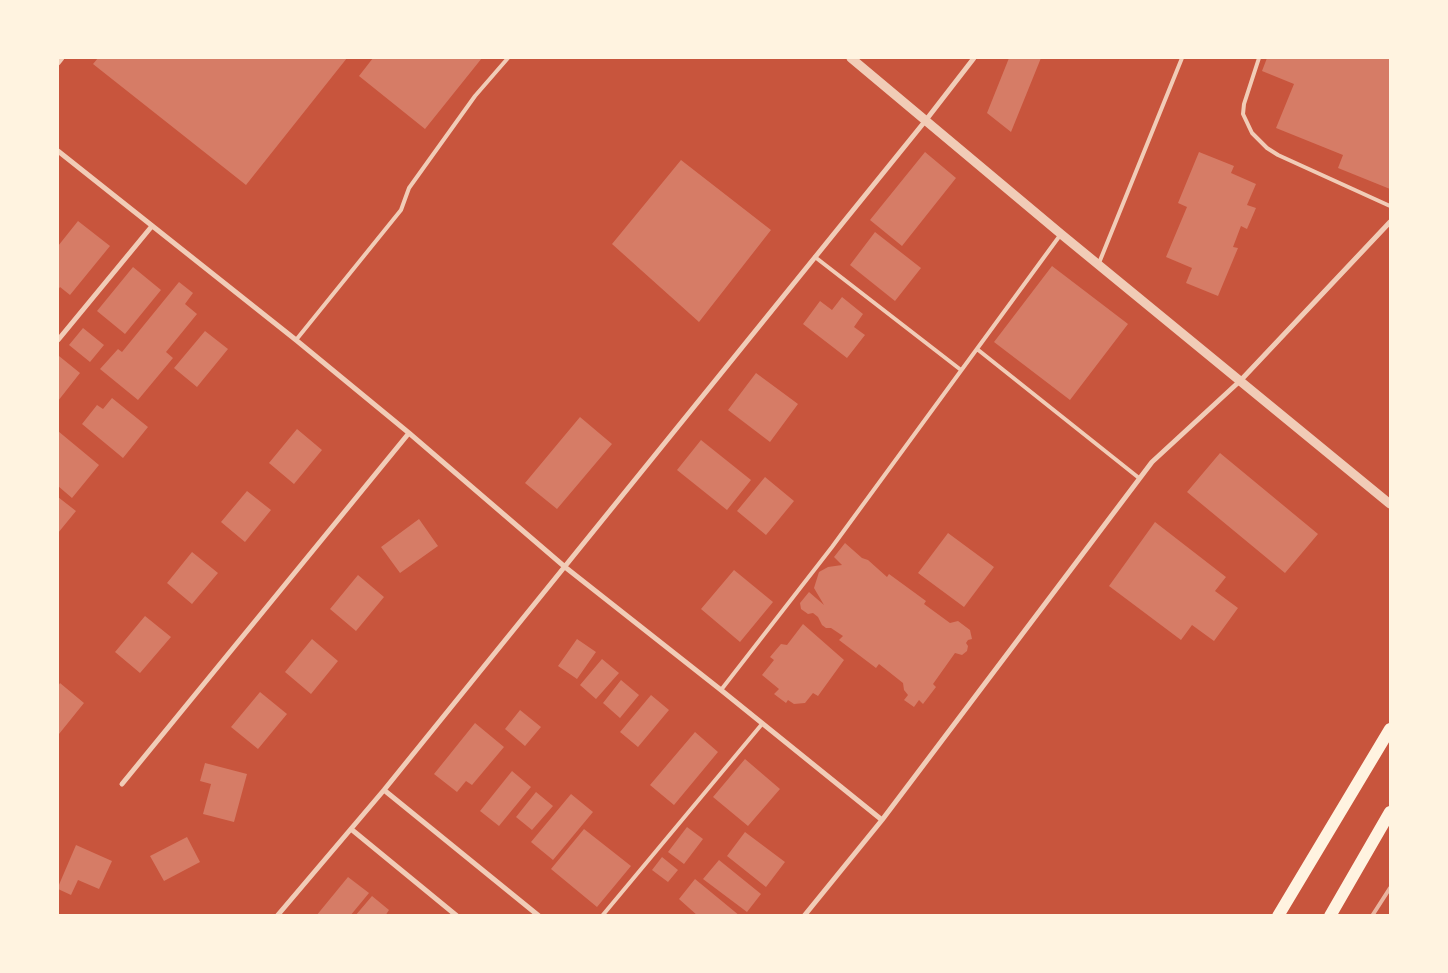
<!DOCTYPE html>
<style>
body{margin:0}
#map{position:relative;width:1448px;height:973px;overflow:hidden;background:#c8553d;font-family:"Noto Sans",sans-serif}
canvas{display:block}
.frame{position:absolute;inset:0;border:59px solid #fff3e0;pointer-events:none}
</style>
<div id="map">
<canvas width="1448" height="973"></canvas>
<div class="frame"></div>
</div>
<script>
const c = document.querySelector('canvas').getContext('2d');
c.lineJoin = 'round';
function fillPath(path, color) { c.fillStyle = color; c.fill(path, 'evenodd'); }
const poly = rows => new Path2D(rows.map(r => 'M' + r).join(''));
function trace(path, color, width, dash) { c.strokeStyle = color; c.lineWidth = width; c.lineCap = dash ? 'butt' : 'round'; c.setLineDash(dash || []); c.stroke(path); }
fillPath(poly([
 [98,58,347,58,246,185,93,64],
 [373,58,482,58,425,129,359,76],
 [1009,58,1041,58,1011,132,987,113],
 [1267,58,1390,58,1390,189,1338,168,1343,155,1276,128,1294,84,1262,71],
 [925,152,956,178,902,246,870,220],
 [1199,152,1234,166,1231,173,1256,184,1247,205,1256,208,1247,229,1241,226,1233,247,1238,248,1218,296,1186,283,1192,268,1166,257,1187,207,1178,203],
 [681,160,771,230,699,322,612,244],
 [78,221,110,246,70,295,60,287,58,290,58,246],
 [875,232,921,268,895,301,850,265],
 [1052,266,1128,324,1070,400,994,342],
 [133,267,161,290,125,334,97,311],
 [179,282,193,293,185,304,197,314,166,352,173,358,138,400,100,369,118,349,122,352],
 [842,297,863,314,854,327,865,335,847,358,803,324,820,301,832,310],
 [83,328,104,345,90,362,69,345],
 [205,331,228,349,197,387,174,368],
 [59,356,80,373,58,401,58,358],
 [756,373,798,404,770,442,728,410],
 [112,398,148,427,123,458,82,424,97,405,103,409],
 [580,417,612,444,557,509,525,483],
 [297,429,322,450,294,484,269,463],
 [58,431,99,465,72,498,58,486],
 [701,440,751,480,727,510,677,470],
 [1220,453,1318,534,1285,573,1187,492],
 [765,477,794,501,766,535,737,511],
 [247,491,271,510,245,542,221,522],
 [58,497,76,511,58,533],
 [419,519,438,546,400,573,381,547],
 [1155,522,1226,577,1215,591,1238,608,1214,641,1192,625,1181,640,1109,586],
 [948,533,994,567,964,607,918,573],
 [845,543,862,558,868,560,887,577,889,574,926,601,924,604,950,623,958,621,970,630,972,639,968,640,966,643,968,646,967,651,962,655,955,653,933,684,936,687,923,704,919,700,914,707,904,700,908,695,904,690,903,683,879,664,876,668,839,640,843,636,831,628,826,628,822,625,818,617,813,613,808,614,801,609,800,603,809,592,824,605,814,588,819,572,828,567,842,565,834,557],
 [192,552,218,573,192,604,167,583],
 [734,570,773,602,740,642,701,609],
 [358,575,384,597,356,631,330,609],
 [145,616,171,637,140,673,115,652],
 [803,624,844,660,818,696,813,693,805,703,794,704,788,700,786,703,774,694,779,689,762,675,774,660,770,657,781,644,787,645],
 [312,639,338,661,311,694,285,672],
 [577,639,596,652,577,679,558,666],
 [602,659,619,673,596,699,580,685],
 [621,680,639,695,620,718,603,703],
 [60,683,84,703,59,734,58,732,58,686],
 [260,692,287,714,258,749,231,727],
 [651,695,669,710,638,747,620,732],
 [520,710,541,727,525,746,505,729],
 [475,723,504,747,472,785,466,781,457,792,434,774],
 [695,732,718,752,674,805,650,785],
 [745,759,780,789,748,826,713,797],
 [205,763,247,774,234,822,203,814,211,784,200,781],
 [512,771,531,787,499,826,480,811],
 [536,792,553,806,532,830,516,817],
 [571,794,593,812,553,860,531,842],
 [687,827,703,839,684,864,668,852],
 [584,829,631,866,597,907,551,869],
 [745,832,785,862,766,887,727,856],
 [187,837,200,862,164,881,150,856],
 [76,845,112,861,99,889,78,880,71,895,58,889,58,887],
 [662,857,678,870,668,882,652,870],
 [719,860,761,894,747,912,703,879],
 [348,877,369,893,350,916,316,916],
 [695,879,740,916,698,916,679,899],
 [372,896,389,910,385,916,355,916]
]), '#d67c66');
trace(poly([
 [1259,58,1244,104,1243,114,1252,133,1267,148,1278,155,1390,206],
 [815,257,961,370],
 [1099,263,1182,58],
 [296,340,401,210,409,188,475,96,508,58],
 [977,349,1139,478],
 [721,690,832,547,1061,234],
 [602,916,762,724]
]), '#f1ccb7', 4);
trace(poly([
 [58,63,62,58],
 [58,151,296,340,409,433,565,567,721,690,882,820],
 [58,340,152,226],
 [122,784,409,433],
 [384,790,539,916],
 [351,829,457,916],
 [277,916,384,790,926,120,974,58],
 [804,916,882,820,1152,462,1241,380,1390,222]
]), '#f1ccb7', 5);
trace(poly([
 [851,58,1061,234,1390,504]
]), '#f1ccb7', 9);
trace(poly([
 [1278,916,1390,729],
 [1330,916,1390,812]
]), '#fff3e0', 12);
trace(poly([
 [1372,916,1390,888]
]), '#e9b49f', 4);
</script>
